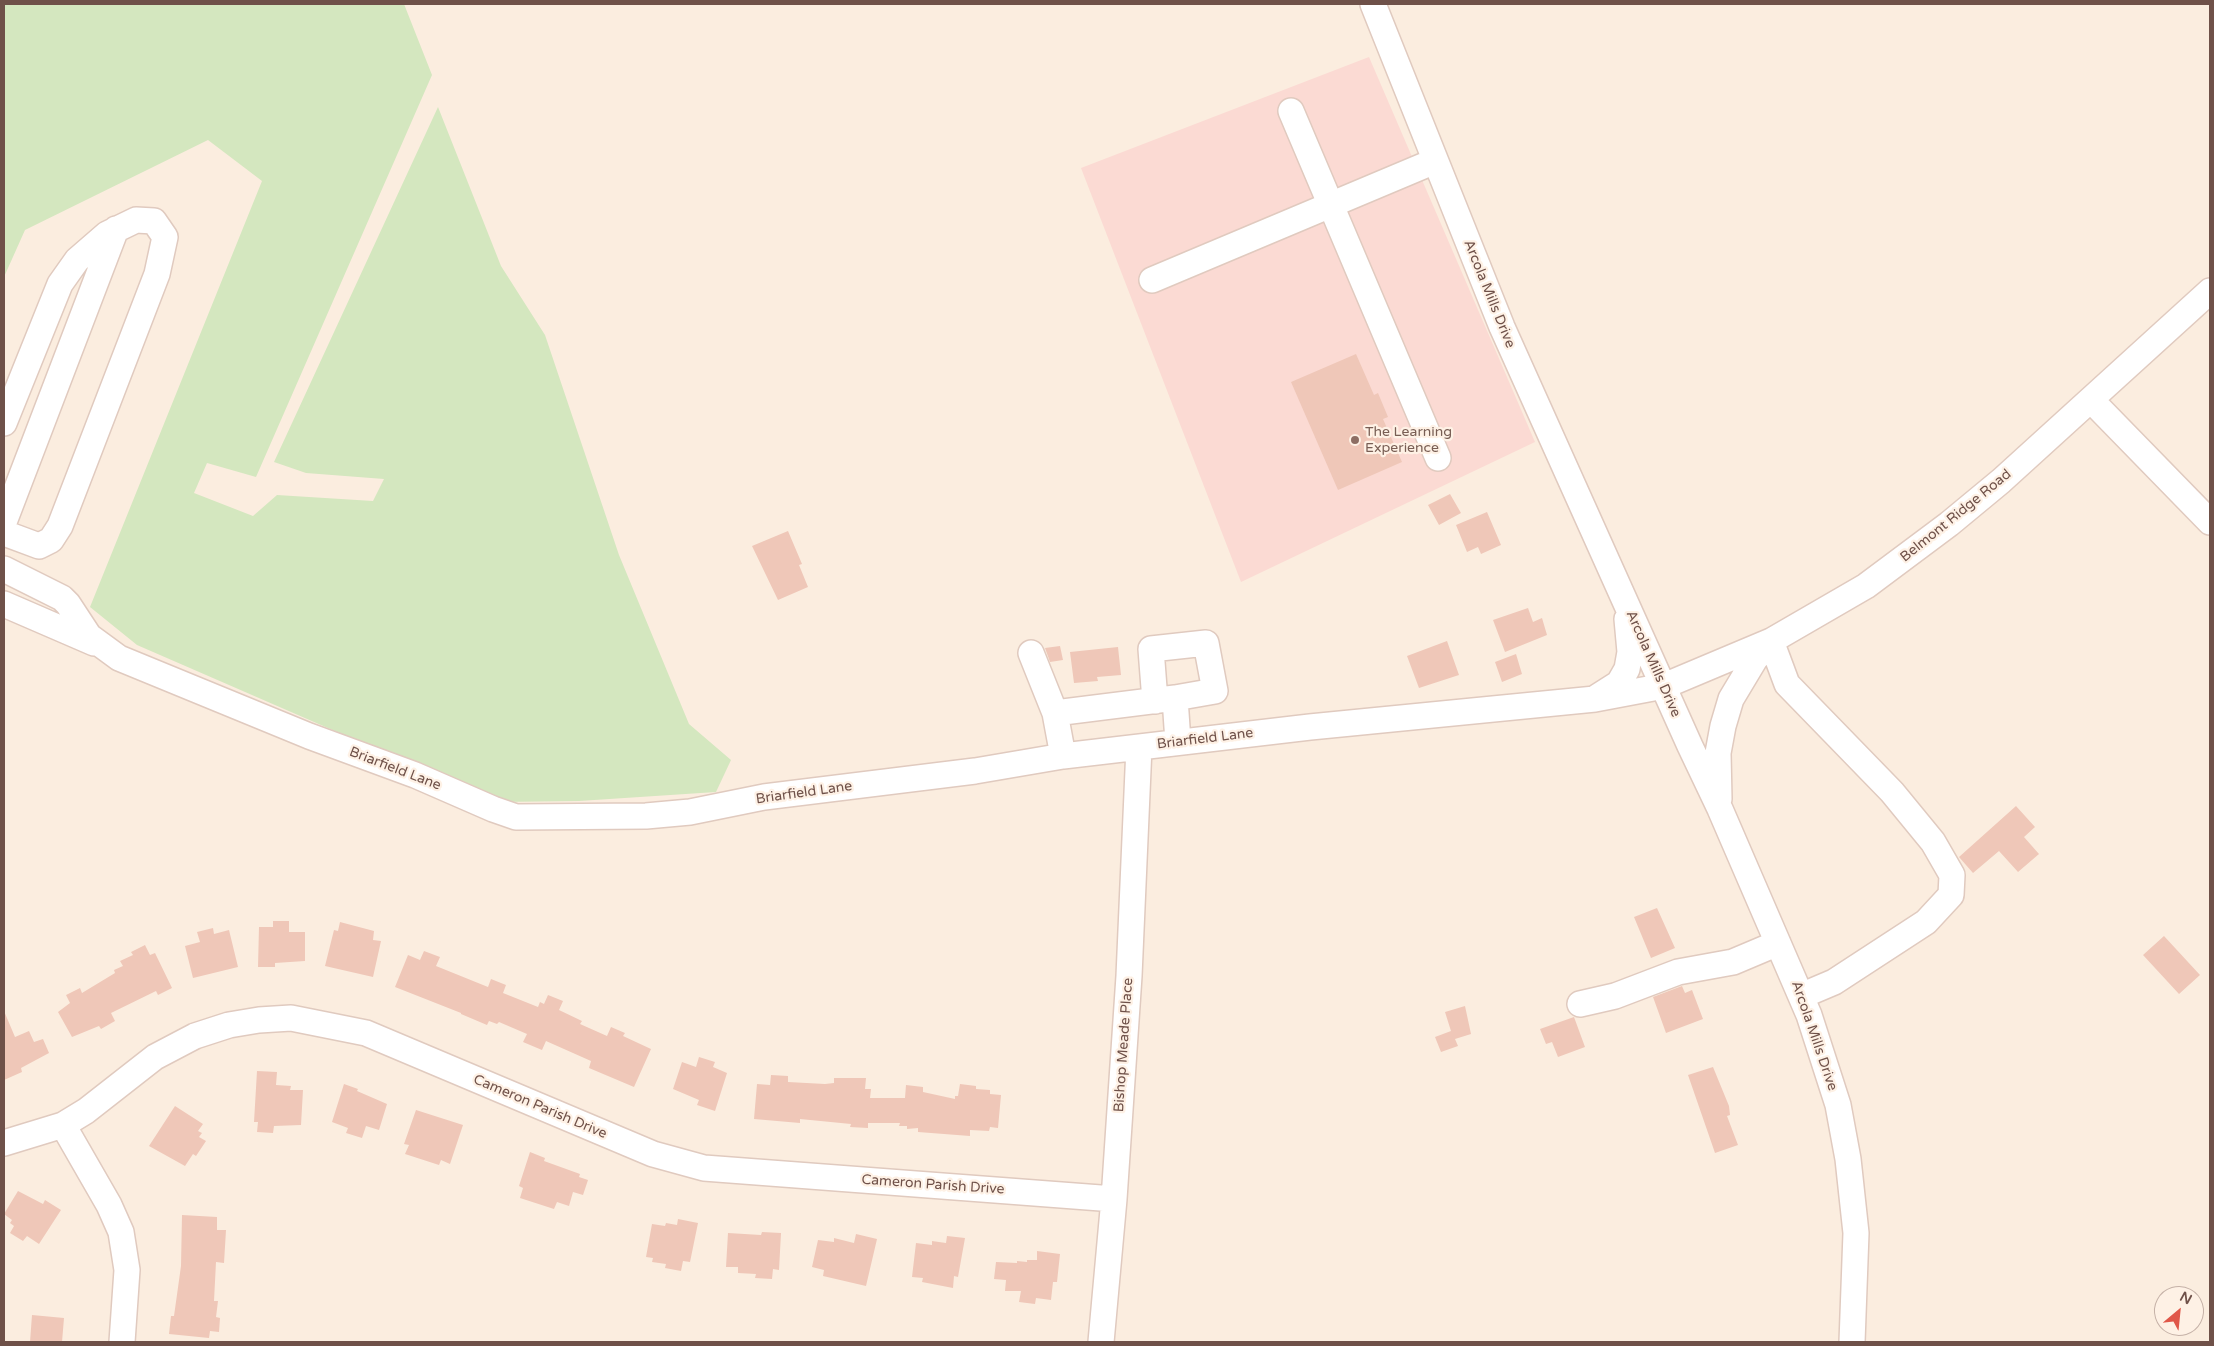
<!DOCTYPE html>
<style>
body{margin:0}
#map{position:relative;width:2214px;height:1346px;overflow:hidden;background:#fbeddf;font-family:"Varela Round",sans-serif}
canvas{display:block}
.frame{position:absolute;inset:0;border:5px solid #6f5149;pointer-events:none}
.north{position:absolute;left:2154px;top:1286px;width:50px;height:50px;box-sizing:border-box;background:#fef1e5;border:1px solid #c5b1a7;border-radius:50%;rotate:28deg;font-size:14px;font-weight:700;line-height:20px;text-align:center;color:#6f5149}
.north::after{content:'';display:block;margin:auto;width:18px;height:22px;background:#e05749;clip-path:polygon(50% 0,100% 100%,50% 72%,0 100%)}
</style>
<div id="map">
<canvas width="2214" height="1346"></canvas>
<div class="frame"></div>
<div class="north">N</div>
</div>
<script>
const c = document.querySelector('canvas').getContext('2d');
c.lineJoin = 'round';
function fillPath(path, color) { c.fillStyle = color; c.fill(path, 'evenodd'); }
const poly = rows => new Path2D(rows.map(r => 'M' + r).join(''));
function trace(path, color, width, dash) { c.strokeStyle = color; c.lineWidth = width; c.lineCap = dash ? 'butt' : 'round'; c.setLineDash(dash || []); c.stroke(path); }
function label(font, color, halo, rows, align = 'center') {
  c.font = font + ' "Varela Round",sans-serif'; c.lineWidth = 4.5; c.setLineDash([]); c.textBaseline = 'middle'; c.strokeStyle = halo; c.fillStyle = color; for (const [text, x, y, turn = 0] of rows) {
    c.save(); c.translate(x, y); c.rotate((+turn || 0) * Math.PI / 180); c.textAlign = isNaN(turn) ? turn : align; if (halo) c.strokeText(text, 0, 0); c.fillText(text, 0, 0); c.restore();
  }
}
fillPath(poly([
 [1369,57,1535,442,1241,582,1081,168]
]), '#fbdad3');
fillPath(poly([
 [4,4,404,4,432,75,256,477,207,463,194,493,253,516,277,495,373,501,384,479,306,473,274,462,438,107,501,266,545,335,619,555,689,724,731,760,716,792,579,801,498,802,137,645,90,607,262,181,208,140,25,230,4,277]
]), '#d4e7bf');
fillPath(poly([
 [1356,354,1374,395,1378,393,1388,417,1383,419,1402,462,1338,490,1291,382],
 [1450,494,1461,513,1439,525,1428,505],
 [1487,512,1501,545,1481,554,1478,547,1467,552,1456,525],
 [788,531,802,564,799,565,808,587,778,600,752,546],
 [1528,608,1533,622,1542,618,1547,635,1505,652,1493,620],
 [1447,641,1459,675,1419,688,1407,656],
 [1060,646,1063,660,1050,662,1045,648],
 [1118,647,1121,675,1097,677,1098,681,1074,683,1070,652],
 [1516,654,1522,674,1502,682,1495,662],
 [2016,806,2035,827,2024,837,2039,854,2018,872,1999,851,1973,873,1959,857],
 [1657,908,1675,948,1651,958,1634,917],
 [273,921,289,921,289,932,305,932,305,961,275,963,275,967,258,967,259,927,273,927],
 [340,922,374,931,373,940,381,941,373,977,325,966,334,930,338,931],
 [213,928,214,934,229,930,238,967,193,978,185,946,200,942,197,932],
 [2164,936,2200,975,2179,994,2143,955],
 [145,945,150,955,155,953,172,988,158,995,156,991,111,1013,115,1021,101,1029,99,1026,72,1037,58,1012,70,1003,66,995,80,988,82,993,115,973,114,970,123,966,120,961,133,955,131,952],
 [424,951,440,957,436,966,488,987,491,979,506,985,503,993,538,1007,540,1002,544,1004,548,995,563,1001,559,1010,582,1021,580,1024,607,1036,611,1027,625,1033,623,1036,651,1049,634,1087,589,1068,591,1061,546,1041,542,1050,523,1042,527,1034,499,1022,497,1024,489,1021,487,1025,461,1014,461,1013,395,987,408,955,420,960],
 [1682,986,1685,993,1692,990,1703,1019,1666,1033,1653,997],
 [1465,1006,1471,1034,1455,1039,1458,1046,1441,1052,1435,1037,1451,1031,1445,1012],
 [4,1011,15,1037,29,1031,34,1042,43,1039,49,1053,21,1068,22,1072,4,1080],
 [1574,1017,1585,1047,1558,1057,1552,1042,1546,1044,1540,1029],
 [699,1057,715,1062,713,1067,727,1073,715,1111,697,1105,699,1100,673,1089,682,1062,696,1067],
 [1713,1067,1729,1106,1730,1115,1727,1116,1738,1145,1715,1153,1688,1075],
 [257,1071,277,1072,276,1085,291,1086,290,1090,303,1090,301,1125,274,1126,273,1133,257,1132,258,1122,254,1122],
 [771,1075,788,1076,788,1082,825,1084,834,1083,834,1078,866,1078,865,1089,871,1089,870,1098,905,1098,906,1085,923,1087,923,1092,955,1099,955,1096,958,1096,960,1084,976,1086,976,1089,990,1090,990,1094,1001,1095,998,1128,990,1127,989,1131,970,1130,970,1136,918,1132,918,1128,907,1129,907,1126,899,1126,900,1123,868,1123,868,1128,850,1127,851,1124,800,1119,800,1123,754,1119,757,1084,770,1085],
 [344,1084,358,1089,357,1091,387,1104,379,1130,366,1126,362,1138,346,1133,348,1128,332,1122],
 [175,1106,203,1124,198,1131,202,1133,199,1137,206,1141,196,1156,193,1154,185,1166,149,1146],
 [416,1110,463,1125,450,1164,441,1160,439,1165,405,1154,409,1145,404,1144],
 [530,1152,545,1158,544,1161,580,1174,579,1177,588,1180,583,1195,573,1192,569,1206,557,1202,554,1209,520,1198,523,1188,519,1186],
 [18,1191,43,1204,45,1200,61,1210,39,1244,27,1236,23,1241,10,1233,14,1226,10,1223,12,1220,4,1214],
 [182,1215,217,1217,217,1230,226,1230,224,1263,216,1262,214,1301,218,1301,216,1317,220,1318,219,1332,210,1331,209,1338,169,1334,171,1316,174,1316,181,1266],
 [678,1219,698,1223,690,1262,683,1261,681,1271,665,1268,666,1264,652,1262,653,1258,646,1257,652,1224,665,1226,666,1223,677,1225],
 [762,1232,781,1233,779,1270,773,1269,772,1279,755,1278,756,1274,738,1273,738,1267,726,1267,728,1233,761,1235],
 [856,1234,877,1239,866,1286,823,1276,824,1270,812,1267,818,1240,834,1242,834,1238,854,1243],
 [947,1236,965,1238,958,1277,954,1276,953,1288,922,1282,923,1278,912,1277,916,1243,932,1245,932,1241,946,1243],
 [1037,1251,1060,1254,1057,1282,1053,1282,1051,1300,1036,1298,1035,1304,1019,1302,1021,1291,1005,1291,1006,1280,994,1279,996,1262,1017,1263,1017,1261,1027,1262,1027,1260,1037,1260],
 [32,1315,64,1318,62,1342,30,1342]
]), '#efc7b8');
const minor = poly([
 [1373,4,1502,327,1690,746,1720,809,1809,1015,1838,1105,1848,1159,1856,1233,1852,1342],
 [1291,111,1438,458],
 [1152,280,1435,161],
 [2091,400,2210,522],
 [4,423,60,284,77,260,107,234,136,220,154,221,165,237,157,274,60,526,51,540,39,546,4,533],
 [4,522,116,229],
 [4,569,62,598,68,604,89,636,119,658,309,736,415,775,493,809,516,817,646,816,690,812,764,797,975,771,1063,756,1310,727,1595,699,1664,686,1771,641,1866,586,1949,524,2001,481,2210,291],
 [4,604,94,643],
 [1771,641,1787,684,1892,792,1933,842,1952,875,1951,895,1926,922,1834,982,1801,996],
 [1031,653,1055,713],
 [1597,697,1619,683,1627,669,1630,652,1627,619],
 [1155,701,1151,649,1206,643,1215,691,1175,698],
 [1063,756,1055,713,1175,698,1178,742],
 [1719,799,1718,753,1723,726,1731,699,1755,659,1770,643],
 [1580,1004,1615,996,1678,972,1733,962,1778,943],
 [63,1125,109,1205,121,1232,127,1270,122,1342],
 [4,1143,63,1125,86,1111,155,1057,195,1036,229,1025,259,1020,291,1018,366,1033,653,1154,704,1168,1114,1199],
 [1101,1342,1114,1199,1129,976,1139,747]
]);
trace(minor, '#e0cabf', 28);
trace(minor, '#fff', 25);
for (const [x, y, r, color] of [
 [1355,440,5,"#8d6e63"]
]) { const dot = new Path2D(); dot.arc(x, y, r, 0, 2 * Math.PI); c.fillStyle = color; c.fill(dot); trace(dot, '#fef1e5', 2); }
label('14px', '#6f5149', '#fef1e5', [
 ["Arcola Mills Drive",1489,294,68],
 ["Belmont Ridge Road",1956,516,-39],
 ["Arcola Mills Drive",1653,664,66],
 ["Briarfield Lane",1205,739,-7],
 ["Briarfield Lane",395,769,21],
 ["Briarfield Lane",804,793,-8],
 ["Arcola Mills Drive",1814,1036,71],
 ["Bishop Meade Place",1124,1045,-86],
 ["Cameron Parish Drive",540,1107,23],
 ["Cameron Parish Drive",933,1185,4]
]);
label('14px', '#785e54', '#fef1e5', [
 ["The Learning",1365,432],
 ["Experience",1365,448]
], 'left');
</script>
